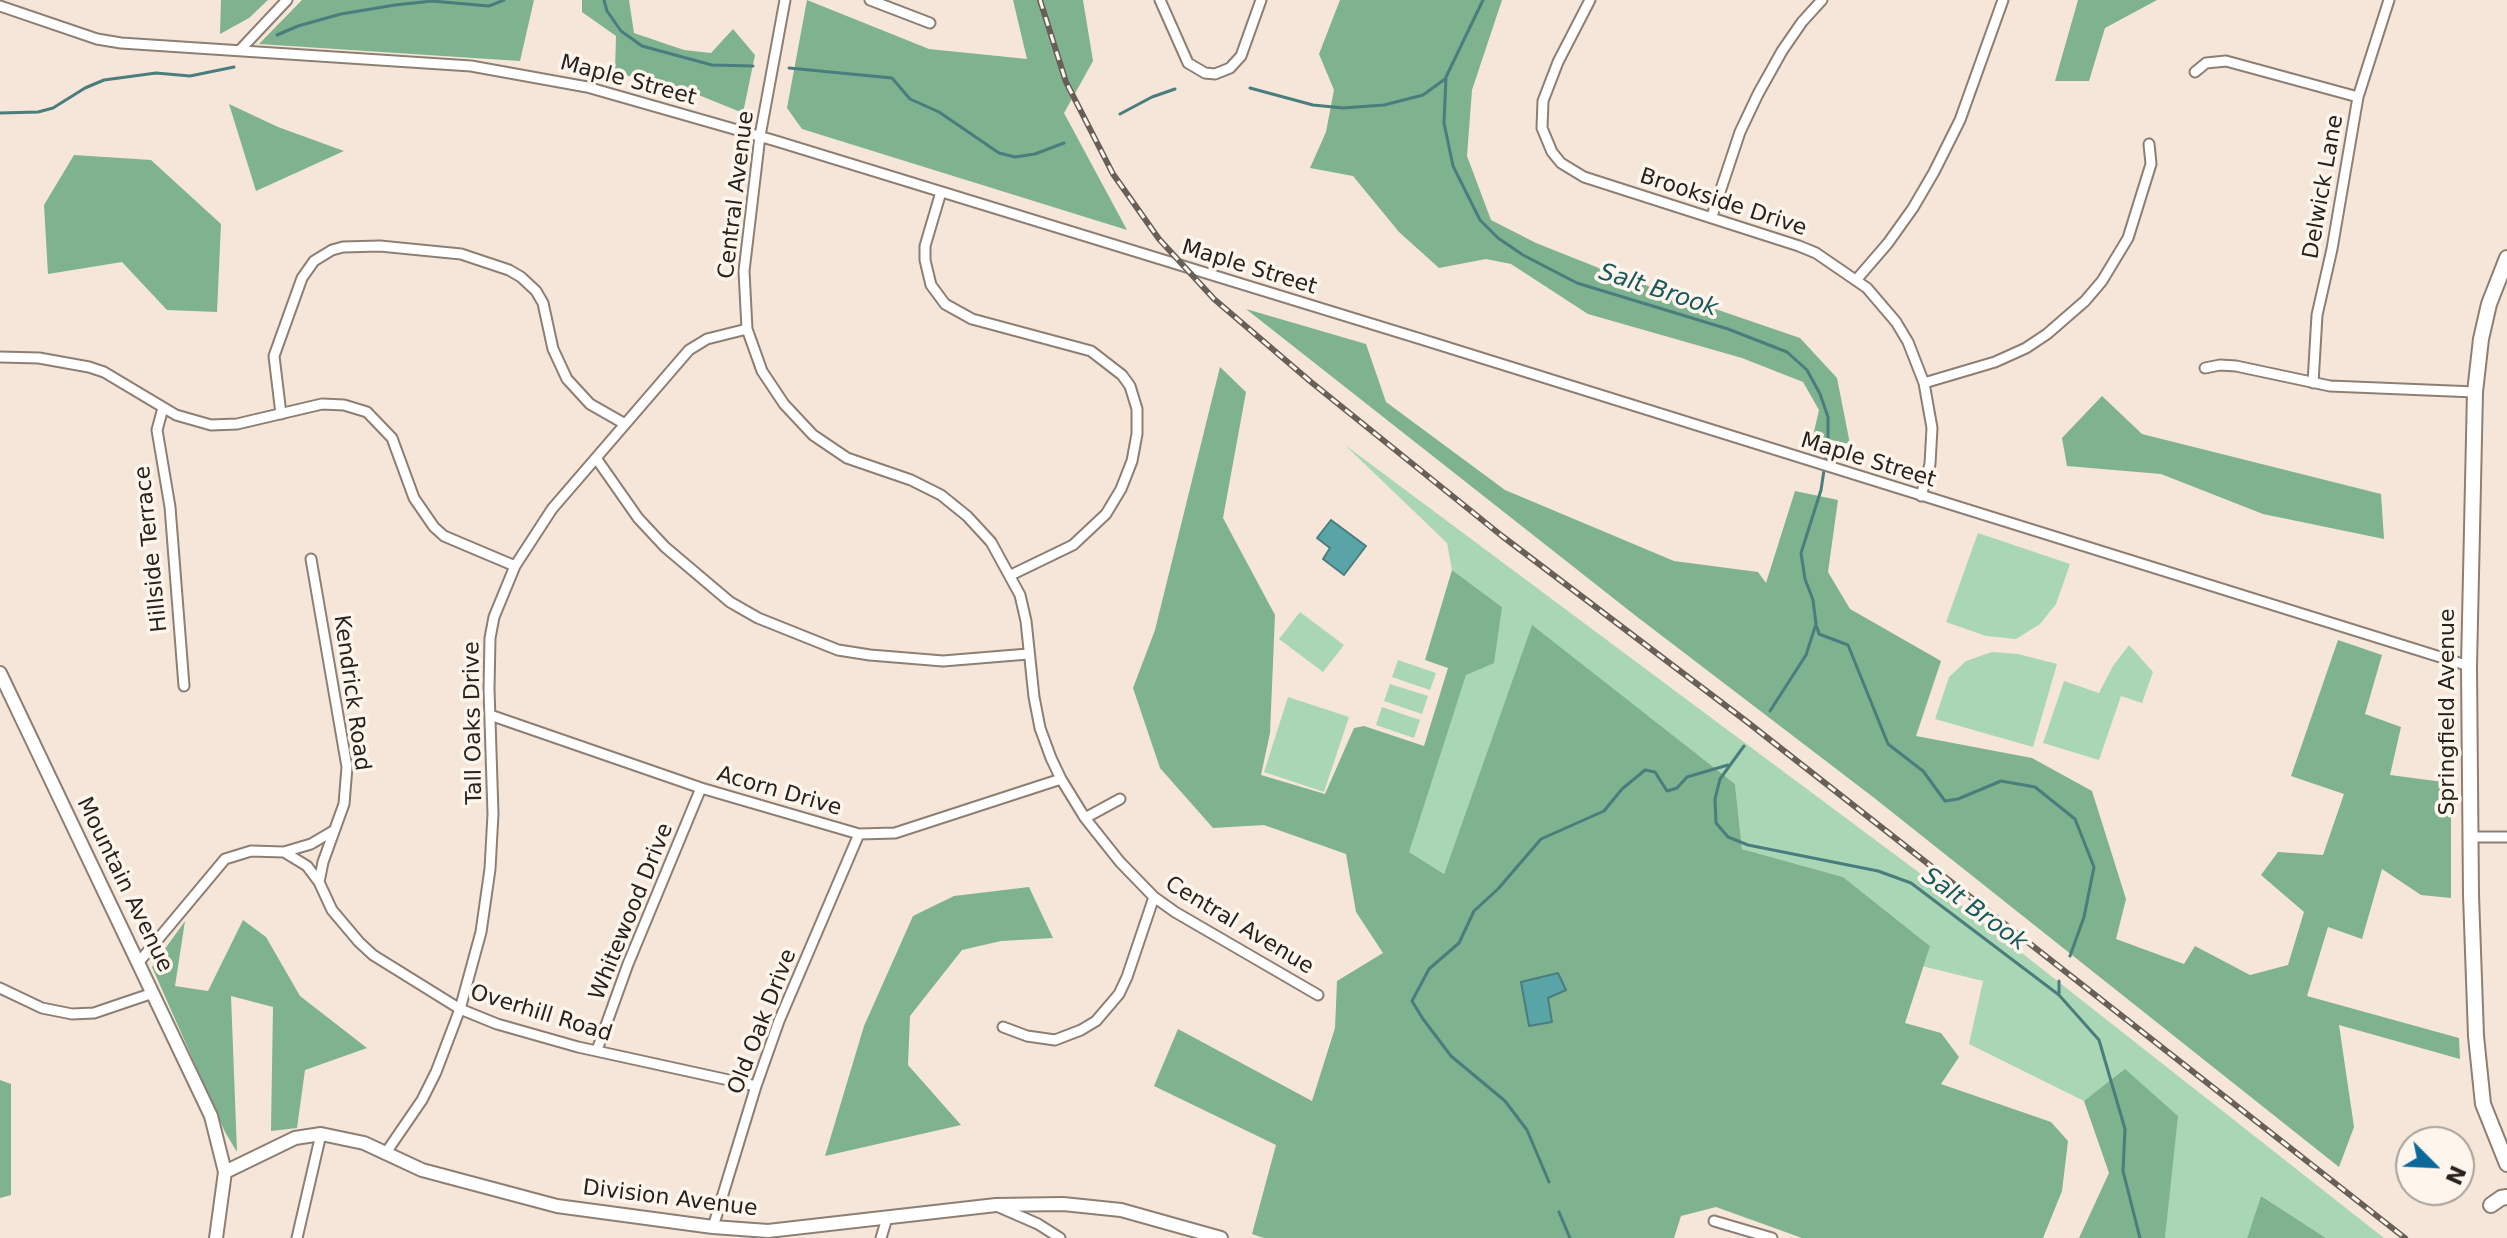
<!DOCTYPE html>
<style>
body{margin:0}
#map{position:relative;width:2507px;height:1238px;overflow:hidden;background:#f5e6d9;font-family:"DejaVu Sans",sans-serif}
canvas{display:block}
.north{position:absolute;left:2395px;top:1126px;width:80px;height:80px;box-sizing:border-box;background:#fef5ed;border:2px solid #a8a19a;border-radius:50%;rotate:114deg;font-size:22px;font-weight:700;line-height:32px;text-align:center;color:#28221e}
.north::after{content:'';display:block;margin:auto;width:28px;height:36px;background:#0c6898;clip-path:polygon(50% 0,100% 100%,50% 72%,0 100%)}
</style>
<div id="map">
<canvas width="2507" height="1238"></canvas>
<div class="north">N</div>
</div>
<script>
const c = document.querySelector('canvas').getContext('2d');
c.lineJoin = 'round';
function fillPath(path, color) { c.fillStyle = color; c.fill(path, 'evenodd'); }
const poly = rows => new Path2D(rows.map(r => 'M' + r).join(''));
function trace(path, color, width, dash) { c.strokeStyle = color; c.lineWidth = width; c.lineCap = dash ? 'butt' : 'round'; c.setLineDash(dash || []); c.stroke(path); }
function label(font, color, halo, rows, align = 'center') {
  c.font = font + ' "DejaVu Sans",sans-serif'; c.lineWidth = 7; c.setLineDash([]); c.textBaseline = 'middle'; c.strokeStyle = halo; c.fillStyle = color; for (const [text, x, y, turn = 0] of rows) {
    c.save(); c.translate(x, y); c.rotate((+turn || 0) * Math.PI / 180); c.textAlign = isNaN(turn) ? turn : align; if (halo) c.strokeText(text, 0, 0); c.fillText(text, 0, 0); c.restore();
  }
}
fillPath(poly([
 [1345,445,1929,880,2384,1238,2326,1238,2261,1196,2247,1238,2165,1238,2177,1116,2125,1070,2084,1101,1969,1044,1983,981,1922,966,1930,946,1843,877,1742,849,1735,784,1532,626,1444,874,1408,852,1466,674,1502,607,1452,570,1447,543],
 [1978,533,2070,564,2056,604,2040,624,2016,639,1986,636,1946,622],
 [1300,612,1344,645,1323,672,1279,639],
 [2129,645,2153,672,2142,703,2121,696,2099,760,2043,743,2064,681,2099,693,2113,666],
 [1992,652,2018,654,2057,664,2033,747,1935,719,1949,677,1966,661],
 [1398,660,1436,673,1430,690,1392,677],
 [1390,684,1428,696,1422,714,1384,701],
 [1288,697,1349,717,1324,792,1264,772],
 [1382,707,1420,720,1414,738,1376,725]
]), '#a9d6b5');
fillPath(poly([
 [221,0,268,0,249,18,220,34],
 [302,0,534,0,520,61,259,44],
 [582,0,629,0,634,33,684,50,711,53,733,29,755,55,743,113,701,96,615,72,616,36,582,12],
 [807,0,929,49,1027,59,1013,0,1083,0,1093,61,1064,113,1127,230,802,129,787,108],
 [1340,0,1502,0,1472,90,1467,156,1491,220,1536,243,1619,276,1800,338,1837,378,1850,444,1813,436,1819,410,1803,382,1742,358,1588,314,1511,264,1486,259,1439,268,1399,232,1353,176,1310,168,1326,132,1334,90,1319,54],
 [2078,0,2157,0,2105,28,2089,81,2055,81],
 [229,104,278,127,344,151,256,191],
 [74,155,151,160,221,224,217,312,167,310,122,262,48,274,44,205],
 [1246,309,1366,344,1386,402,1505,490,1674,561,1758,572,1766,583,1795,491,1838,500,1828,572,1850,609,1941,661,1916,736,2032,758,2092,791,2126,899,2116,939,2184,964,2195,946,2250,975,2288,965,2304,912,2261,875,2278,852,2323,855,2344,794,2291,776,2338,640,2382,655,2365,714,2401,727,2390,775,2451,783,2451,898,2421,895,2382,869,2362,939,2328,927,2307,996,2459,1038,2460,1059,2339,1025,2354,1127,2339,1167,1873,797,1636,616],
 [1220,367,1246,392,1223,518,1275,615,1270,733,1261,775,1325,794,1354,728,1364,726,1424,746,1448,668,1425,660,1452,570,1502,607,1494,663,1466,675,1409,852,1444,874,1532,625,1735,784,1742,849,1843,877,1930,946,1905,1023,1941,1033,1959,1057,1941,1084,2051,1122,2068,1141,2062,1191,2043,1238,1802,1238,1716,1207,1681,1216,1674,1238,1264,1238,1252,1234,1276,1145,1154,1086,1178,1029,1312,1101,1335,1028,1337,981,1383,953,1356,912,1346,854,1264,825,1213,828,1160,768,1133,688,1155,630],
 [2102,396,2142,434,2381,494,2384,539,2263,514,2161,474,2067,466,2062,438],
 [1029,887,1053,938,1001,941,962,950,910,1016,908,1065,961,1125,825,1156,864,1026,913,916,954,896],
 [243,920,266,937,300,996,367,1048,305,1070,297,1128,271,1131,273,1007,231,996,237,1152,225,1132,152,967,185,921,175,986,208,991],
 [2125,1069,2178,1116,2165,1238,2079,1238,2109,1173,2084,1101],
 [0,1080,11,1084,11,1195,0,1198],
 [2261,1196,2326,1238,2247,1238]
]), '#7fb28e');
const water = poly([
 [1331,520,1366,546,1344,575,1323,559,1330,548,1317,538,1331,520],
 [1558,973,1566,990,1548,998,1552,1022,1529,1026,1521,982,1558,973]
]);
fillPath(water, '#58a4a6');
trace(water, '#4a7d7d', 2);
trace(poly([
 [604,0,607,11,621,31,642,46,712,65,753,66],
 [1483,0,1446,77,1444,123,1453,166,1480,220,1498,238,1523,255,1577,283,1728,329,1787,352,1807,370,1820,394,1828,417,1828,444,1821,490,1801,553,1805,579,1813,600,1816,624,1806,655,1770,711],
 [277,35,298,26,341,14,395,5,432,1,489,6,504,0],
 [789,68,892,78,910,99,939,112,999,153,1015,157,1035,154,1064,143],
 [1250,88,1313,105,1343,108,1384,105,1423,95,1445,79],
 [0,113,38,112,53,108,85,88,104,80,156,73,190,76,234,67],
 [1120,114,1152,97,1175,89],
 [1817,627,1819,634,1848,645,1888,744,1923,771,1945,801,1958,799,2001,781,2035,787,2075,819,2094,867,2084,917,2070,956],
 [1744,746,1720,779,1715,799,1716,823,1728,837,1748,845,1878,871,1911,883,2059,995,2099,1040,2125,1129,2123,1171,2140,1238],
 [2059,995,2059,981],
 [1549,1182,1527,1130,1505,1101,1451,1056,1423,1019,1412,1001,1429,969,1459,943,1474,911,1498,889,1541,839,1604,811,1622,789,1645,770,1655,772,1667,791,1677,788,1687,777,1728,765],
 [1559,1212,1570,1238]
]), '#4a7d7d', 3);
const street = poly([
 [785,0,760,136,744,271,747,329,762,371,784,404,813,435,847,458,911,480,941,495,967,516,991,542,1020,595,1026,621,1034,697,1040,728,1051,758,1061,779,1085,818,1120,862,1154,897,1175,912,1318,995],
 [870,0,930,23],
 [1160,0,1188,63,1205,73,1215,74,1230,68,1241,56,1261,0],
 [1590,0,1558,62,1543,101,1542,128,1552,152,1561,163,1584,177,1799,246,1816,253,1867,288,1896,322,1908,342,1924,383,1932,428,1930,464,1921,496],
 [0,6,97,39,121,43,471,66,587,87,776,141,1424,340,2469,666],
 [240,50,287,0],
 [2195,72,2206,63,2226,61,2358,97],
 [941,192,925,246,925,260,931,285,945,304,972,319,1091,351,1122,375,1130,386,1137,409,1137,434,1132,461,1121,489,1106,514,1073,545,1011,575],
 [1712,216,1740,132,1758,94,1782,51,1802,22,1822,0],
 [1857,279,1888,243,1913,208,1934,172,1960,120,2003,0],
 [0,357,39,358,89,367,104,372,176,415,211,425,237,424,322,404,344,405,367,412,392,438,414,498,434,527,444,536,515,566],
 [2205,368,2220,365,2236,366,2330,386,2475,392],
 [1924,383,1995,362,2026,348,2047,334,2085,301,2102,281,2128,238,2151,164,2149,144],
 [2313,383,2317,315,2332,249,2358,97,2389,0],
 [163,408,157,430,170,507,184,686],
 [281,414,274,356,302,278,314,261,332,250,343,247,380,246,461,254,509,270,521,277,536,291,543,303,553,349,567,379,590,404,625,424],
 [596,458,638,518,665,547,730,602,758,618,838,650,870,655,943,661,1028,654],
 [311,559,347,767,344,804,323,862,319,882],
 [490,715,701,788,859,834,895,833,1061,779],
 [1085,818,1120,799],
 [2471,837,2507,837],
 [284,852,311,844,333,831],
 [139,962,225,859,251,851,284,852,307,866,319,882,332,910,359,942,373,955,460,1009,497,1024,578,1047,756,1086],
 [0,988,42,1008,72,1014,94,1013,153,993],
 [1003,1027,1027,1036,1055,1040,1081,1030,1096,1021,1119,994,1127,977,1154,897],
 [597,1050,628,964,701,788],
 [385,1154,422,1100,436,1072,460,1009,481,932,490,869,493,814,489,689,490,638,494,617,515,566,552,509,689,350,707,339,747,329],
 [999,1207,1038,1224,1060,1238],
 [1714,1221,1772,1238],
 [713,1227,756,1086,779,1021,859,834],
 [297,1238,321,1134],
 [881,1238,887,1218]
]);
const secondary = poly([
 [0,673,211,1116,225,1172,216,1238],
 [225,1172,295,1138,321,1134,364,1143,422,1170,557,1206,713,1227,768,1231,996,1205,1063,1204,1121,1210,1221,1238]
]);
const primary = poly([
 [2507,258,2489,304,2481,339,2475,392,2469,666,2471,895,2476,1036,2483,1104,2507,1164],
 [2491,1205,2501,1198,2507,1197]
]);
trace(street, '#8d7f73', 13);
trace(secondary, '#8d7f73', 16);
trace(primary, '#8d7f73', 18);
trace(street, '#fff', 9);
trace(secondary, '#fff', 12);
trace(primary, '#fff', 14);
const rail = poly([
 [1040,0,1066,82,1113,174,1159,239,1214,299,1311,382,1502,536,1746,721,2405,1238]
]);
trace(rail, '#685f58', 6);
trace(rail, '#fef5ed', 3, [9]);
label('22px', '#28221e', '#fef5ed', [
 ["Maple Street",628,81,15],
 ["Delwick Lane",2324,187,-80],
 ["Central Avenue",737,195,-83],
 ["Brookside Drive",1723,203,18],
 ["Maple Street",1249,268,17],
 ["Maple Street",1868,461,17],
 ["Hillside Terrace",152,549,-96],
 ["Kendrick Road",351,693,82],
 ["Springfield Avenue",2448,712,-90],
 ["Tall Oaks Drive",474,723,-91],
 ["Acorn Drive",779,792,16],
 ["Mountain Avenue",124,885,64],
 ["Whitewood Drive",632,912,-68],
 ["Central Avenue",1239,926,31],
 ["Overhill Road",541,1014,17],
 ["Old Oak Drive",763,1022,-69],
 ["Division Avenue",670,1199,7]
]);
label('italic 24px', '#195a5c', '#fef5ed', [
 ["Salt Brook",1658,291,18],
 ["Salt Brook",1974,910,36]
]);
</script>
